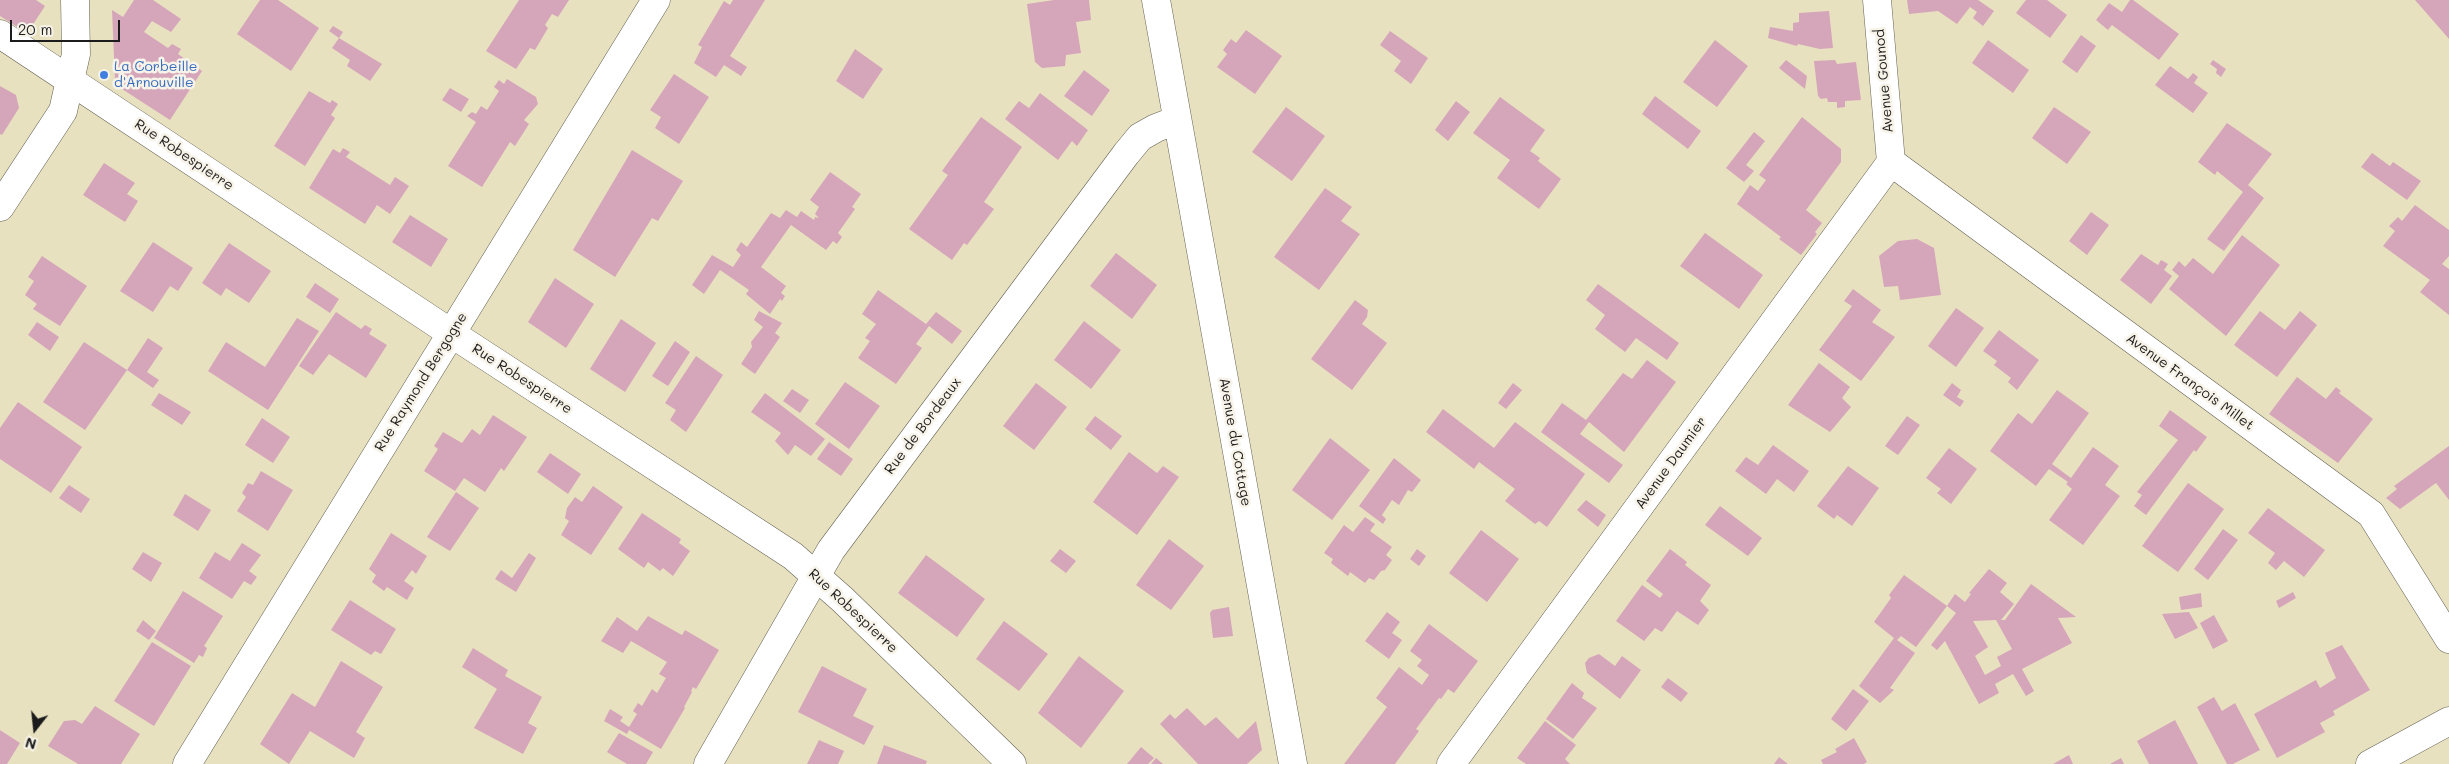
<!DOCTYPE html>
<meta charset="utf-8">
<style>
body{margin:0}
#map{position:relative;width:2449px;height:764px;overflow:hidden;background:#e8e1bf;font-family:Mali,sans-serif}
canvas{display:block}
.north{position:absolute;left:10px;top:704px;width:50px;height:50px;-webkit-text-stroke:4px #f7f3e8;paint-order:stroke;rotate:196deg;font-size:14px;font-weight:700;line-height:20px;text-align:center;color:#1c1c1c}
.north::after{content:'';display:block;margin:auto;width:18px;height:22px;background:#1c1c1c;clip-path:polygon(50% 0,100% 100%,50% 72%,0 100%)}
.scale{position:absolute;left:10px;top:20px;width:110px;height:22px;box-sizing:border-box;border:2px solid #1c1c1c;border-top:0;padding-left:6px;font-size:15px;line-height:18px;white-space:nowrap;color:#1c1c1c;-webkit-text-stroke:4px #f7f3e8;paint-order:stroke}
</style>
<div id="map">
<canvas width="2449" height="764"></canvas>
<div class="north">N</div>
<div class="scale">20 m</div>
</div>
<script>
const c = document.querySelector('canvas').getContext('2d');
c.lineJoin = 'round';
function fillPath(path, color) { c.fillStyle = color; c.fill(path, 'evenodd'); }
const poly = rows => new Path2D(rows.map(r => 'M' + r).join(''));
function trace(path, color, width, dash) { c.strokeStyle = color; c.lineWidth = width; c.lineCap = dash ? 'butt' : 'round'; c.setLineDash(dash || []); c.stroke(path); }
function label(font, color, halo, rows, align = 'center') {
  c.font = font + ' Mali,sans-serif'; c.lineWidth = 5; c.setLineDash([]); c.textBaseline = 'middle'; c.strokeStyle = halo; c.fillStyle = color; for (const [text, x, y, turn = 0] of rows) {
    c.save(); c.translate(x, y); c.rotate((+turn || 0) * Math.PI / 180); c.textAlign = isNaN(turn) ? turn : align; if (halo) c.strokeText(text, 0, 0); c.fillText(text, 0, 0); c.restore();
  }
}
fillPath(poly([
 [0,0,36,0,45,6,32,26,19,28,0,16],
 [134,0,153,0,181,19,171,32,152,21,144,32,168,48,172,44,181,49,178,54,202,71,170,120,122,89,115,80,112,10,123,17],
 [260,0,278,0,319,28,291,71,237,34],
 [519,0,569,0,558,17,552,14,545,25,548,28,535,50,530,48,516,69,486,51],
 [733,0,765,0,730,56,747,67,741,76,724,65,716,77,694,63,702,47,698,45,724,1,730,5],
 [1054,0,1089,0,1091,20,1076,22,1081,53,1066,55,1065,66,1042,68,1035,62,1027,4],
 [1907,0,1978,0,1994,11,1983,26,1973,18,1977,12,1970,7,1957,24,1938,11,1909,14],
 [2026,0,2047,0,2067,15,2050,38,2016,13],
 [2130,0,2133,0,2179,34,2159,60,2112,25,2108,30,2096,20,2109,3,2122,12],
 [2415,0,2449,0,2449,39,2443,32],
 [1829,11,1833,48,1820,49,1798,44,1797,46,1768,38,1770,27,1793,31,1793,23,1799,22,1799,13],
 [333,26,343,32,339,38,329,31],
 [1246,30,1282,56,1255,94,1217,67,1227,54,1223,50,1231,39,1236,43],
 [1390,31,1428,58,1411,84,1394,71,1401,61,1380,45],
 [2081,35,2096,46,2077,73,2062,62],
 [339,38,382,64,370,81,347,66,350,60,332,48],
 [1715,40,1748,66,1717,107,1683,82],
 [1988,40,2029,70,2013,93,1972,63],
 [855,49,883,69,863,99,836,81],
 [1786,60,1807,76,1805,89,1779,68],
 [1835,60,1837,64,1856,62,1861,100,1845,101,1845,107,1837,108,1837,102,1828,102,1827,98,1821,99,1818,96,1814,61],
 [2213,60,2226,69,2221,77,2216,73,2217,69,2210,64],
 [2170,66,2188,79,2193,73,2198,77,2194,83,2208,93,2193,113,2155,85],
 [1084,70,1110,90,1092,116,1064,96],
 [674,74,709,97,679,144,655,128,661,117,650,110],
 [507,79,536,97,538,104,524,120,529,124,515,146,510,142,482,187,448,166,476,122,467,116,472,112,476,114,481,106,487,110,499,91,494,87,499,80,504,84],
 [0,86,16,95,19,108,2,135,0,134],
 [450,88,469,99,461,112,442,100],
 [309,91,330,103,332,100,338,104,331,115,335,118,305,166,274,146],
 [1040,93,1088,130,1077,146,1072,141,1058,160,1005,119,1019,101,1029,108],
 [1655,96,1701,131,1688,149,1642,114],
 [1500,97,1545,130,1530,151,1540,158,1538,161,1561,179,1539,209,1497,178,1510,160,1473,133],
 [1456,101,1470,112,1448,141,1435,130],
 [1286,107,1325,136,1292,181,1252,152],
 [2054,107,2091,132,2067,164,2032,138],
 [981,117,1022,147,984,202,994,209,967,245,964,243,952,260,909,229,948,175,942,171],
 [1802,117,1841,149,1841,162,1806,210,1822,223,1815,232,1817,234,1801,255,1779,239,1781,237,1737,204,1750,185,1758,191,1766,180,1759,175],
 [2227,123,2272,154,2248,185,2264,198,2224,251,2207,239,2243,192,2217,171,2215,175,2198,162],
 [1754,132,1765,141,1746,165,1754,171,1744,182,1726,168],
 [343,148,350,152,346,157,390,185,395,177,409,186,390,214,377,205,365,224,309,188,333,149,340,153],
 [632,150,683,181,658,221,652,218,615,277,573,250],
 [2372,153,2390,166,2393,162,2421,181,2407,200,2361,167],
 [104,163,135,183,127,194,138,201,125,222,83,195],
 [830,172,861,194,852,207,855,209,838,233,842,237,837,244,833,241,826,250,791,225,761,267,786,286,781,293,785,296,782,301,780,299,770,314,746,294,749,290,720,270,704,294,692,285,712,255,733,267,741,255,736,250,741,242,747,247,771,213,780,218,786,210,797,217,801,211,814,220,815,217,819,218,815,214,819,207,810,200],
 [1325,188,1352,207,1341,221,1360,234,1319,290,1274,257],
 [2415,205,2449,230,2449,256,2442,264,2449,269,2449,315,2420,292,2430,280,2383,246,2395,231,2389,226,2398,217,2402,221],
 [2091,212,2109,225,2087,255,2069,241],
 [410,215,448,239,431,267,392,242],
 [1705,233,1763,275,1739,309,1680,266],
 [2242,235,2280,265,2226,336,2169,289,2179,276,2172,270,2179,261,2185,267,2193,258,2213,274],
 [1917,239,1934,248,1941,295,1900,300,1898,286,1884,287,1879,256,1898,241],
 [153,242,193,268,178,291,170,286,153,312,120,291],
 [229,243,271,271,249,303,226,288,221,296,202,283],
 [1116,253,1157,285,1132,319,1090,286],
 [2141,254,2158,265,2161,260,2168,264,2164,270,2172,276,2151,304,2120,280],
 [42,256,87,286,60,326,33,309,37,304,25,295,34,281,28,277],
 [555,278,594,304,566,348,528,322],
 [315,283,339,299,330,313,306,297],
 [1598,284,1679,343,1667,360,1636,338,1625,352,1595,329,1605,315,1586,300],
 [1853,289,1881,310,1872,322,1895,337,1861,381,1819,350,1852,306,1844,301],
 [878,290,926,324,936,312,962,331,952,344,929,326,916,344,922,348,896,384,858,358,870,341,865,338,876,324,862,314],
 [1355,300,1368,310,1367,317,1362,324,1387,343,1352,390,1311,359],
 [1956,308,1984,328,1956,367,1928,346],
 [759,311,782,323,775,333,780,337,755,374,741,364,752,347,751,342,763,327,754,320],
 [2260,311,2285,330,2300,311,2317,325,2277,377,2234,345],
 [336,312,361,329,365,325,372,329,369,334,387,345,366,378,329,354,313,375,299,366],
 [297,318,319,331,268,410,208,371,226,342,265,367],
 [621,319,656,343,625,392,590,369],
 [1084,321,1121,350,1091,389,1054,360],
 [37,322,59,337,50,351,28,335],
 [1999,330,2039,360,2017,390,2008,382,2011,378,1994,365,1997,361,1983,351],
 [148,338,163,348,147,372,159,380,153,388,127,370],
 [675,341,690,352,668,386,652,376],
 [84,342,127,370,85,430,43,402],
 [696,356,723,375,686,432,670,420,676,410,665,403],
 [1647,360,1676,382,1624,452,1589,422,1580,434,1623,465,1609,483,1541,432,1562,403,1586,420,1623,373,1632,379],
 [1819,363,1850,387,1842,398,1851,407,1830,432,1788,405],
 [2297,377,2326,399,2336,387,2341,391,2339,393,2373,419,2338,463,2269,414],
 [845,382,880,406,849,449,815,424],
 [1036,383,1067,407,1034,450,1003,426],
 [1513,383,1522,390,1506,409,1498,403],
 [1952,383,1961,390,1957,397,1964,401,1960,407,1943,395],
 [792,389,809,400,800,413,783,401],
 [2057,390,2089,413,2052,464,2071,478,2093,447,2119,466,2105,485,2120,496,2083,545,2049,520,2072,489,2066,484,2068,482,2049,469,2036,486,1990,451,2018,413,2032,424],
 [159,393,191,412,182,425,151,405],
 [765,393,825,439,811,456,795,445,788,455,775,441,781,433,751,412],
 [18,402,82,447,51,493,0,459,0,428],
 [1443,409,1494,448,1515,422,1585,474,1547,527,1539,521,1535,524,1505,501,1515,489,1479,462,1474,469,1426,432],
 [2170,410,2207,437,2196,452,2194,450,2146,515,2134,506,2142,495,2137,492,2178,440,2159,426],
 [493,415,527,437,504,471,501,468,485,492,464,478,455,491,424,471,438,449,434,446,443,432,462,443,472,429,480,435],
 [1095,416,1122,436,1111,450,1085,429],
 [1907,416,1920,425,1898,455,1885,446],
 [262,418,290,437,273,463,245,445],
 [1330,438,1370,470,1332,520,1292,490],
 [829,442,853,459,841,476,817,459],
 [1773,445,1809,471,1794,492,1777,479,1766,494,1735,471,1746,457,1758,465],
 [2449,446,2449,500,2436,483,2400,509,2386,498,2397,489,2394,486],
 [1949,448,1977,469,1951,504,1937,493,1941,489,1926,478],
 [1129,452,1157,473,1163,466,1179,477,1137,535,1093,502],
 [550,453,581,474,568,494,537,472],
 [1394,458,1421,480,1412,492,1408,490,1399,505,1392,500,1382,515,1386,519,1383,524,1359,506],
 [1848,466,1879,488,1852,526,1837,515,1834,519,1817,506],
 [261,471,293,490,268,531,237,511,246,497,242,493,248,483,253,485],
 [2188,483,2224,509,2178,572,2142,546],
 [69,485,90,499,81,513,59,498],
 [593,486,623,507,591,555,561,535,569,521,565,518,567,508,575,497,582,502],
 [456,492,479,508,450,551,427,537],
 [185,494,211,510,198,531,173,515],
 [1586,500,1606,515,1598,527,1577,510],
 [1720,506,1762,538,1748,556,1705,525],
 [2268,508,2325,550,2304,577,2284,561,2276,570,2268,563,2275,553,2248,533],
 [642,513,681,539,679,543,690,551,673,576,663,568,660,571,648,562,644,568,618,549],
 [1365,517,1375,524,1370,531,1392,547,1386,555,1392,560,1385,570,1381,571,1374,580,1369,578,1365,583,1350,572,1348,576,1331,563,1333,559,1324,553,1344,525,1353,532],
 [2223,529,2238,540,2208,580,2194,569],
 [1481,530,1519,559,1487,602,1449,573],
 [391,533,427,556,416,574,412,570,404,581,414,588,407,600,387,587,384,591,372,582,376,575,369,569],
 [1169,539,1204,566,1171,610,1136,585],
 [242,543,261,555,249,571,257,577,251,585,244,581,232,599,199,578,215,552,230,561],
 [1060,549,1076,561,1066,573,1050,561],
 [1417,549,1426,556,1419,566,1410,559],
 [1670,549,1687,562,1685,565,1711,585,1700,601,1709,610,1698,625,1677,611,1662,632,1655,628,1644,641,1616,621,1642,585,1660,598,1663,594,1646,581],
 [143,552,162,563,151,582,132,569],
 [529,553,536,558,516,592,495,579,501,570,512,578],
 [926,555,985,599,957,637,898,593],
 [1989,569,2007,583,2000,592,2014,604,2001,620,2005,620,2031,584,2076,617,2058,618,2072,643,2022,669,2034,691,2026,696,2013,674,1995,684,1999,693,1979,704,1945,641,1937,650,1931,645,1956,613,1947,606,1955,594,1965,602,1971,594,1969,593],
 [1996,620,2012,649,1997,657,2001,666,1985,675,1975,656,1988,647,1973,621],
 [1904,575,1947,606,1916,647,1901,636,1897,640,1915,653,1890,688,1894,690,1880,703,1859,686,1894,638,1874,622,1891,598,1889,595],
 [183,591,223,616,204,646,207,648,203,657,199,655,194,663,154,638],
 [2293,592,2296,598,2279,608,2276,601],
 [2201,593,2202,607,2181,610,2179,597],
 [350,600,396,629,381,654,375,651,371,655,331,630],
 [1229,607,1233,636,1213,638,1210,613,1212,610],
 [1387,612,1400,622,1392,633,1402,640,1389,659,1365,641],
 [2189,612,2198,628,2175,639,2162,614],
 [2214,615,2228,641,2213,649,2200,623],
 [648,616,682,635,685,630,719,650,696,689,693,687,691,691,692,692,684,707,685,708,661,749,629,730,627,734,604,721,610,709,623,717,620,721,629,727,637,714,633,711,638,703,642,706,652,689,657,693,666,678,659,674,667,662,631,641,623,653,601,641,617,617,637,631],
 [143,620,156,631,149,640,136,631],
 [1004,621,1048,654,1019,691,976,659],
 [1429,624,1478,661,1454,693,1448,689,1441,699,1439,698,1416,729,1419,731,1395,764,1344,764,1387,707,1376,698,1399,667,1422,685,1429,675,1417,666,1422,660,1410,651],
 [152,642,191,666,154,726,114,701],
 [2342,645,2370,690,2333,711,2335,715,2320,723,2325,732,2277,758,2254,714,2316,680,2320,688,2336,678,2325,653],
 [473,648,508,670,505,676,542,697,528,723,537,728,523,754,474,728,497,689,462,667],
 [1599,654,1615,666,1622,656,1641,670,1620,699,1587,673,1585,663,1589,658],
 [1079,656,1124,691,1081,748,1038,713],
 [341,661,383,687,356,732,365,738,354,758,310,731,289,764,260,744,292,693,315,707],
 [822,666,867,689,853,716,874,726,864,745,798,712],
 [1668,678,1688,693,1681,702,1661,687],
 [1572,683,1584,693,1582,698,1597,708,1573,739,1546,719],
 [1853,689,1869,701,1846,731,1831,719],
 [2214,697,2222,711,2235,703,2260,750,2233,764,2227,764,2197,707],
 [95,706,140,734,121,764,78,764,48,746,64,721,75,720,82,724],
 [1187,708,1205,726,1216,717,1238,739,1256,721,1262,750,1247,764,1198,764,1160,724,1170,714,1175,719],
 [2175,720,2198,764,2149,764,2137,741],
 [1545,721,1576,745,1565,759,1570,764,1526,764,1517,758],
 [0,730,20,743,7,764,0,764],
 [619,733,653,752,646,764,627,764,607,752],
 [1854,738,1867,762,1864,764,1823,764,1821,760,1837,752,1835,749],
 [819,740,844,751,838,764,807,764],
 [884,745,927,761,926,764,877,764],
 [1141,747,1154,758,1148,764,1127,764],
 [2069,755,2073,764,2053,764],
 [1779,757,1788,764,1774,764],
 [1156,758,1163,764,1151,764],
 [2121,758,2124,764,2110,764]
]), '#d5a5ba');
const minor = poly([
 [1156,0,1293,764],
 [1877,0,1891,162],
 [0,34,466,343,793,556,842,599,1012,764],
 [1891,162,2371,514,2449,639],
 [0,207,63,111,76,54,75,0],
 [187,764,656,0],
 [708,764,831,550,1126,154,1140,137,1156,128,1177,120],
 [1451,764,1891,162],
 [2370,764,2449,721]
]);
trace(minor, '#636155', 29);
trace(minor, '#fff', 28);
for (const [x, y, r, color] of [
 [104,75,5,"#3f7fe0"]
]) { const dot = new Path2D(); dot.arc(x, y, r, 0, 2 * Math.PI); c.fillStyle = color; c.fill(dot); trace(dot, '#f7f3e8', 2); }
label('14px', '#366cbe', '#f7f3e8', [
 ["La Corbeille",114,67],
 ["d'Arnouville",114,83]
], 'left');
label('14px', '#1c1c1c', '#f7f3e8', [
 ["Avenue Gounod",1884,81,-95],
 ["Rue Robespierre",184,155,34],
 ["Rue Robespierre",522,379,33],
 ["Rue Raymond Bergogne",421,382,-58],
 ["Avenue François Millet",2190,382,36],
 ["Rue de Bordeaux",923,426,-53],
 ["Avenue du Cottage",1235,442,80],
 ["Avenue Daumier",1671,463,-54],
 ["Rue Robespierre",853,611,43]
]);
</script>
